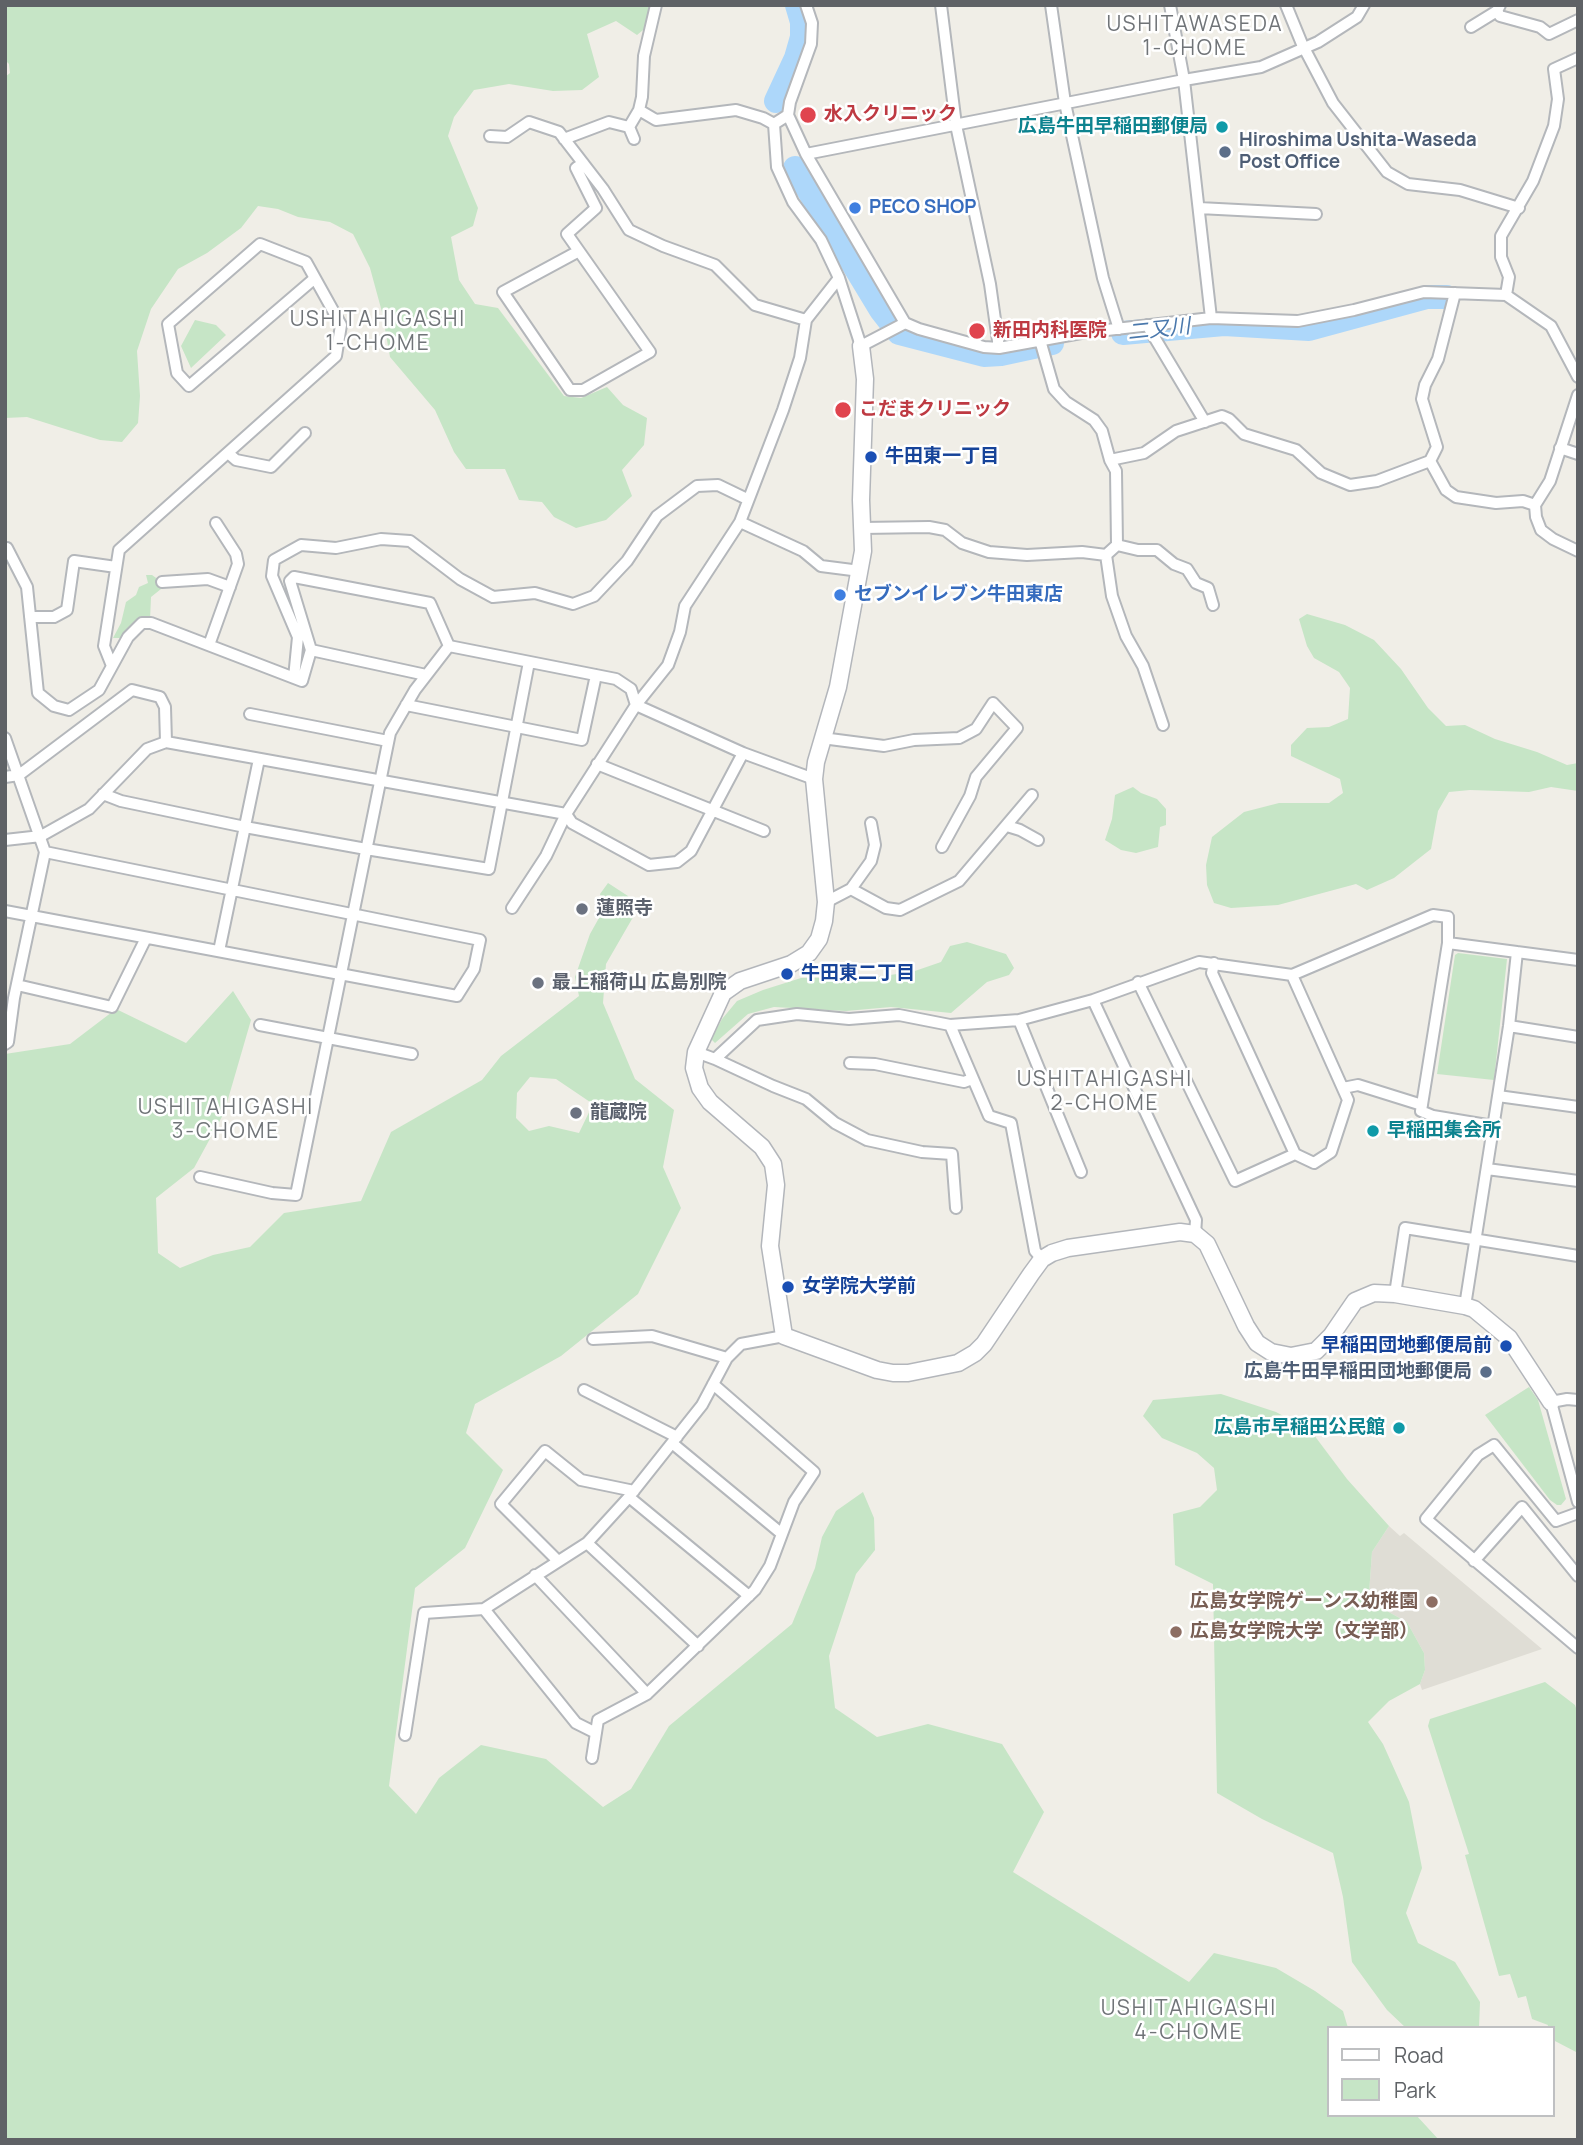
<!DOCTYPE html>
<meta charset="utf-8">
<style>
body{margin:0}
#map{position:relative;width:1583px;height:2145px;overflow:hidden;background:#f0eee7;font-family:Manrope,sans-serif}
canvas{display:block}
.frame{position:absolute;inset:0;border:7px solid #5f6266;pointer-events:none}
.legend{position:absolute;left:1327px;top:2026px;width:228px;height:91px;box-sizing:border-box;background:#fff;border:2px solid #bfc0c2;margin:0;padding:9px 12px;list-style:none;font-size:21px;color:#5f6266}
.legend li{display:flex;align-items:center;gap:14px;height:35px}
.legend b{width:35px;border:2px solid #bfc0c2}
</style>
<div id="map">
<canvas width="1583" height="2145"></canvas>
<div class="frame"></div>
<ul class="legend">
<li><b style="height:9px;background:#fff"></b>Road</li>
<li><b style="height:19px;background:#c6e5c6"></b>Park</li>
</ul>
</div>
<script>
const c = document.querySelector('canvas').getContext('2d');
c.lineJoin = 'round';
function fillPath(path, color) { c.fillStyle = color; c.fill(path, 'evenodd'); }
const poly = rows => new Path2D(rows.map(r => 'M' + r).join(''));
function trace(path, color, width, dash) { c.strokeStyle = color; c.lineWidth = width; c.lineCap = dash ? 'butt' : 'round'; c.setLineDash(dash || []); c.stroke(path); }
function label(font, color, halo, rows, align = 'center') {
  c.font = font + ' Manrope,"Noto Sans JP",sans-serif'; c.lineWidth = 5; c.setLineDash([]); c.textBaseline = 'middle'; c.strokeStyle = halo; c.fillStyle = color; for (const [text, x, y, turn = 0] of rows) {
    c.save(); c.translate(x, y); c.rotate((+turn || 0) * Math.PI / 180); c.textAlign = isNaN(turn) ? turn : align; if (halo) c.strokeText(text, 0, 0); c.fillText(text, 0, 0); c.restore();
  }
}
fillPath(poly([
 [1389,1526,1400,1536,1404,1533,1542,1649,1422,1690,1420,1684,1425,1670,1424,1653,1407,1622,1385,1610,1369,1594,1372,1552]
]), '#dfddd5');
fillPath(poly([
 [5,5,651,6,648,26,637,35,616,21,587,34,599,77,582,90,553,91,509,84,474,90,454,117,448,136,478,208,473,226,451,237,459,280,475,304,498,308,564,396,581,398,607,387,623,405,647,418,644,445,622,470,632,496,606,520,576,528,554,517,542,502,519,500,505,469,466,469,454,452,435,410,390,357,382,312,370,268,353,234,330,222,298,217,278,209,258,206,241,228,207,253,178,269,151,309,137,351,140,396,138,423,122,442,100,440,27,417,5,418,5,77,10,73,9,64,5,60],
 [195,320,216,325,226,335,191,368,181,346],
 [146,575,152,575,166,585,151,597,150,620,122,638,113,638,121,623,126,602,136,595,139,587,148,583],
 [1307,614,1345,625,1374,640,1401,669,1428,708,1446,726,1465,725,1495,739,1537,752,1567,765,1578,763,1578,791,1551,787,1529,792,1470,790,1449,792,1438,811,1431,849,1394,878,1367,890,1356,884,1278,905,1231,908,1214,903,1207,885,1206,865,1212,837,1244,812,1279,803,1329,803,1343,793,1340,779,1291,756,1291,745,1307,728,1329,727,1348,719,1350,688,1339,672,1314,658,1307,646,1299,619],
 [1133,787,1141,793,1157,799,1166,809,1166,825,1160,827,1158,847,1136,853,1121,850,1105,840,1112,819,1115,795],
 [608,883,628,896,636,912,606,964,603,1003,635,1079,674,1110,663,1167,681,1208,638,1294,561,1356,475,1404,466,1433,503,1470,465,1548,415,1588,389,1786,416,1814,439,1778,481,1745,546,1759,603,1807,631,1789,669,1726,792,1624,815,1568,822,1537,836,1511,863,1492,874,1518,875,1550,856,1574,829,1656,835,1708,877,1737,928,1724,1002,1744,1044,1812,1013,1872,1189,1982,1214,1953,1276,1968,1315,1991,1343,2011,1348,2028,1329,2028,1329,2115,1416,2115,1439,2140,5,2140,5,1054,70,1044,116,1009,186,1043,233,991,251,1020,224,1113,194,1168,156,1198,158,1253,180,1268,213,1255,250,1247,284,1213,361,1201,391,1132,482,1080,501,1056,579,996,575,977,590,934,604,909,600,894],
 [530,1077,556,1079,593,1104,579,1133,549,1126,529,1131,516,1118,517,1093],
 [967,942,1006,954,1014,968,1009,975,987,982,951,1013,891,1007,846,1011,774,1007,748,1014,715,1043,711,1039,722,1019,737,1001,763,990,801,978,875,977,912,972,941,962,950,946],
 [1458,953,1507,959,1494,1080,1437,1074,1455,955],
 [1529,1387,1538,1400,1566,1499,1561,1505,1557,1505,1550,1500,1485,1415],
 [1221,1394,1276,1412,1311,1431,1347,1479,1389,1526,1372,1552,1369,1594,1385,1610,1407,1622,1424,1653,1425,1670,1420,1684,1389,1701,1368,1722,1383,1744,1409,1802,1422,1868,1406,1913,1418,1943,1455,1962,1480,2002,1479,2028,1406,2028,1387,2010,1352,1962,1343,1897,1333,1853,1262,1819,1217,1793,1213,1584,1175,1565,1173,1514,1200,1507,1217,1490,1214,1468,1197,1453,1162,1438,1143,1416,1153,1400],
 [1545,1682,1575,1705,1578,1714,1578,2053,1553,2040,1553,2028,1547,2028,1548,2025,1532,2019,1526,1996,1518,1998,1510,1974,1499,1976,1465,1855,1469,1854,1428,1726,1430,1719]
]), '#c6e5c6');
trace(poly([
 [776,101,796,58,802,37,802,22,797,5],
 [795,168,881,310,899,333,984,355,1001,354,1052,343],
 [1123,333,1224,324,1309,329,1427,297,1447,297]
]), '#add7fa', 24);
const street = poly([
 [806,5,812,23,811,44,790,102,788,115,806,154,905,323,919,329,984,347,999,348,1081,333,1211,318,1298,321,1354,310,1424,292,1506,295,1551,326,1578,377],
 [941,5,956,125,990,284,999,348],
 [1051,5,1065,103,1103,278,1119,329],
 [1170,5,1184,80,1211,318],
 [1286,5,1302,44,1333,103,1387,172,1408,184,1460,190,1519,208],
 [1497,11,1500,16,1540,27,1549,34,1578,20],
 [1471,27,1497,11,1500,5],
 [639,110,656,120,736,110,763,118,774,124],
 [788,115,774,124,777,167,793,202,821,240,839,278,861,346,905,323],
 [629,127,639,110,642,97,644,56,656,5],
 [490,136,507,137,529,122,559,132,603,189,629,230,663,246,715,265,755,305,806,320],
 [564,139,609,122,629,127,634,139],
 [806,154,1184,80,1261,67,1318,42,1357,17,1364,5],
 [1199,208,1316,214],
 [579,251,503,292,570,390,583,390,650,352,567,234,596,208,576,168,583,163],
 [839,278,806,320,800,358,783,410,740,522,803,551,821,566,860,571],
 [1506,295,1509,277,1501,257,1501,236,1533,181,1554,126,1558,99,1554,69,1578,58],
 [1147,325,1205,422],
 [1578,395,1550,481,1535,505,1536,517,1541,530,1553,539,1578,551],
 [1560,448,1578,454],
 [228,453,236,460,271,467,305,433],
 [1110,460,1144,453,1176,431,1222,416,1229,419,1244,434,1296,450,1321,473,1350,485,1377,481,1430,461,1437,447,1422,399,1425,385,1438,359,1455,293],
 [1430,461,1446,490,1456,497,1496,503,1523,501,1535,505],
 [862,528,929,527,945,530,962,543,989,552,1027,555,1082,552,1106,555,1117,545,1116,471,1110,460,1102,431,1094,420,1066,402,1054,389,1040,340],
 [1117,545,1138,550,1157,550,1174,564,1187,569,1196,583,1208,588,1213,605],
 [5,549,7,548,27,587,38,693,54,706,69,710,99,690,128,637,142,623,151,623,302,681,311,650,290,581,294,577,430,603,449,646,415,690,390,733,296,1195,272,1193,200,1177],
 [1106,555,1112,596,1126,636,1143,666,1163,725],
 [162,582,208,579,230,587],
 [30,617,54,617,67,610,74,561,116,567],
 [209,645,238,564,236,554,216,523],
 [449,646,616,679,631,689,636,705],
 [311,650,426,675],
 [112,666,104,646,119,550,336,356,341,325,306,262,260,244,168,324,177,373,189,386,315,278],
 [294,678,298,637,272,576,274,560,301,545,336,548,381,539,410,541,460,579,493,597,535,593,573,604,594,596,627,561,657,516,697,486,718,485,747,499],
 [406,705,582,740,596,675],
 [636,705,668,665,680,632,685,606,740,522],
 [250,714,388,741],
 [5,738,45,852,14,998,8,1042,5,1044],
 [822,738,884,746,914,740,959,738,976,729,993,703,1017,728,976,777,970,796,942,847],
 [597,764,764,831],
 [5,777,19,775,132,690,160,697,165,707,166,742],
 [103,794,121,801,245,827,366,849,489,869,529,662],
 [1007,826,1020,830,1038,840],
 [5,840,41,836,89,809,147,749,166,742,566,814,636,705,743,753,814,779],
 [851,889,886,908,900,910,959,881,1032,795],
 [826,902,851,889,871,861,875,845,871,823],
 [512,908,546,856,566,814,572,823,649,865,677,862,691,851,743,753],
 [5,911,457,996,474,969,480,940,45,852],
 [1448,943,1578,960],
 [219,951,259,759],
 [1214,963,1212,973,1295,1154,1314,1163,1331,1152,1348,1100,1292,975],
 [1138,982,1235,1181,1295,1154],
 [17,985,112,1007,146,938],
 [1093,1000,1196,1220,1195,1234],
 [1019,1020,1081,1172],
 [260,1025,412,1054],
 [950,1025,989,1116,1011,1123,1035,1251,1042,1259],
 [1509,1026,1578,1037],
 [696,1052,715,1059,757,1020,797,1014,849,1019,899,1015,950,1025,1019,1020,1093,1000,1199,962,1292,975,1433,915,1448,917,1448,943,1421,1111,1433,1116,1493,1126],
 [715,1059,773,1086,806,1099,835,1123,867,1140,922,1152,952,1154,956,1208],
 [850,1063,875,1064,964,1082,972,1079],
 [1343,1088,1358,1085,1422,1105],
 [1498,1096,1578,1107],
 [1487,1169,1578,1181],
 [1395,1294,1405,1228,1578,1256],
 [1465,1306,1509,1026,1517,952],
 [593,1339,652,1336,727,1358],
 [584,1390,677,1437],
 [1578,1400,1567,1399,1551,1402,1578,1502],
 [672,1443,782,1534],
 [629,1497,749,1596],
 [1578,1513,1556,1521,1494,1445,1478,1455,1426,1519,1578,1648],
 [587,1543,698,1646],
 [558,1561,501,1504,545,1451,581,1480,634,1491],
 [1474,1561,1522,1507,1578,1576],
 [535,1575,647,1694],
 [484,1609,576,1723,596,1733],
 [405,1735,424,1613,484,1609,587,1543,629,1497,702,1405,727,1358,741,1344,784,1336],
 [592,1758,598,1720,647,1694,755,1590,770,1566,794,1502,814,1472,713,1384]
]);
const secondary = poly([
 [861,346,865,379,861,500,863,551,838,687,816,762,814,779,826,902,824,921,819,939,809,953,791,964,740,981,723,993,696,1052,694,1068,700,1088,710,1102,762,1147,773,1164,776,1185,770,1246,784,1336,877,1370,893,1373,908,1373,958,1363,975,1353,984,1344,1031,1274,1042,1259,1052,1253,1068,1248,1180,1232,1195,1234,1207,1244,1246,1326,1257,1343,1271,1352,1291,1356,1316,1351,1331,1336,1355,1301,1374,1293,1395,1294,1465,1306,1474,1309,1509,1338,1551,1402]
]);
trace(street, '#b4b7bb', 14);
trace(secondary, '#b3b6bb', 19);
trace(street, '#fff', 10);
trace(secondary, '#fff', 16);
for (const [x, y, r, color] of [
 [808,115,9,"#e0444e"],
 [1222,127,7,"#0f9aa8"],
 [1225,152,7,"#5c6f8a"],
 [855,208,7,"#3f7fe0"],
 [977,331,9,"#e0444e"],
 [843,410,9,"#e0444e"],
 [871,457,7,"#1a4fb4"],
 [840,595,7,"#3f7fe0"],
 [582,909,7,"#6b7280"],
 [787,974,7,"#1a4fb4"],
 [538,983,7,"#6b7280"],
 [576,1113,7,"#6b7280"],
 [1373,1131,7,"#0f9aa8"],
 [788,1287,7,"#1a4fb4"],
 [1506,1346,7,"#1a4fb4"],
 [1486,1372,7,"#5c6f8a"],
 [1399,1428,7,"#0f9aa8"],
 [1432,1602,7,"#8d6e63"],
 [1176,1632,7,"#8d6e63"]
]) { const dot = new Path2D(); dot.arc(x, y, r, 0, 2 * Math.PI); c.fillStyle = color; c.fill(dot); trace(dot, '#fff', 2.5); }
label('bold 19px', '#be3a42', '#fff', [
 ["水入クリニック",824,115],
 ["新田内科医院",993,331],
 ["こだまクリニック",859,410]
], 'left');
label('bold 19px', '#0d838f', '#fff', [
 ["広島牛田早稲田郵便局",1208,127],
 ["早稲田集会所",1387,1131,"left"],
 ["広島市早稲田公民館",1385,1428]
], 'right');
label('bold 19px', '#4e5e75', '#fff', [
 ["Hiroshima Ushita-Waseda",1239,141],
 ["Post Office",1239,163],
 ["広島牛田早稲田団地郵便局",1472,1372,"right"]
], 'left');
label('bold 19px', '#366cbe', '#fff', [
 ["PECO SHOP",869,208],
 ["セブンイレブン牛田東店",854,595]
], 'left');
label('bold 19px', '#164399', '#fff', [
 ["牛田東一丁目",885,457],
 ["牛田東二丁目",801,974],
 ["女学院大学前",802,1287],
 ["早稲田団地郵便局前",1492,1346,"right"]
], 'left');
label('bold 19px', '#5b616d', '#fff', [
 ["蓮照寺",596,909],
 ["最上稲荷山 広島別院",552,983],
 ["龍蔵院",590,1113]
], 'left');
label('bold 19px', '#785e54', '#fff', [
 ["広島女学院ゲーンス幼稚園",1418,1602],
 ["広島女学院大学（文学部）",1190,1632,"left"]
], 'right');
c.letterSpacing = '2px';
label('21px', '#707478', '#fff', [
 ["USHITAWASEDA",1195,25],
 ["1-CHOME",1195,49],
 ["USHITAHIGASHI",378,320],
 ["1-CHOME",378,344],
 ["USHITAHIGASHI",1105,1080],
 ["2-CHOME",1105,1104],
 ["USHITAHIGASHI",226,1108],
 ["3-CHOME",226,1132],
 ["USHITAHIGASHI",1189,2009],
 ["4-CHOME",1189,2033]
]);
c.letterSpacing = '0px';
label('italic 21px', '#4a78ac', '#fff', [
 ["二又川",1159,330,-6]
]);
</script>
